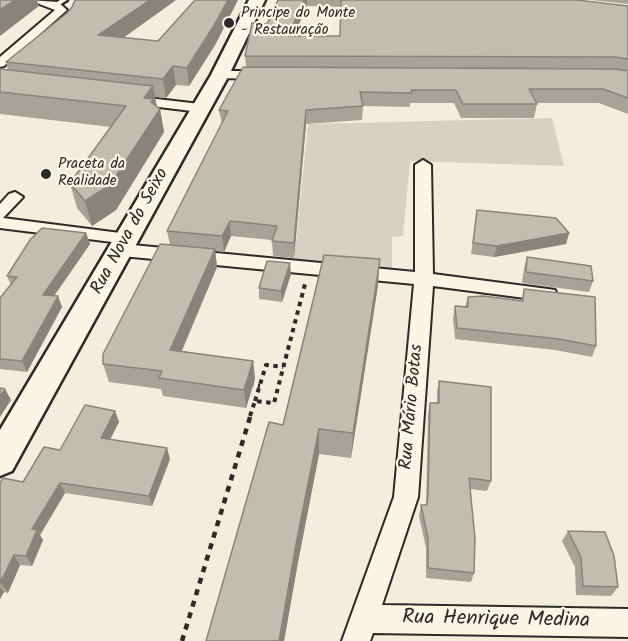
<!DOCTYPE html>
<meta charset="utf-8">
<style>
body{margin:0}
canvas{display:block;background:#f4edde}
</style>
<canvas width="628" height="641"></canvas>
<script>
const c = document.querySelector('canvas').getContext('2d');
c.lineJoin = 'round';
function fillPath(path, color) { c.fillStyle = color; c.fill(path, 'evenodd'); }
const poly = rows => new Path2D(rows.map(r => 'M' + r).join(''));
function trace(path, color, width, dash) { c.strokeStyle = color; c.lineWidth = width; c.lineCap = dash ? 'butt' : 'round'; c.setLineDash(dash || []); c.stroke(path); }
function label(font, color, halo, rows, align = 'center') {
  c.font = font + ' Kalam,sans-serif'; c.lineWidth = 4.5; c.setLineDash([]); c.textBaseline = 'middle'; c.strokeStyle = halo; c.fillStyle = color; for (const [text, x, y, turn = 0] of rows) {
    c.save(); c.translate(x, y); c.rotate((+turn || 0) * Math.PI / 180); c.textAlign = isNaN(turn) ? turn : align; if (halo) c.strokeText(text, 0, 0); c.fillText(text, 0, 0); c.restore();
  }
}
fillPath(poly([
 [552,118,564,166,410,161,403,236,392,237,392,270,294,262,308,124]
]), '#d6d1c4');
const lane = poly([
 [60,0,67,0,58,6,54,6,54,4,60,0]
]);
const street = poly([
 [29,0,58,2,67,10,4,66,0,67,0,57,55,10,29,0],
 [220,71,265,71,271,75,265,79,216,78,214,75,216,72,220,71],
 [131,96,200,104,207,108,200,112,126,103,124,100,126,97,131,96],
 [423,160,431,165,433,274,548,289,555,290,557,295,555,300,548,301,433,286,418,497,382,605,628,609,628,637,373,633,370,641,342,641,394,497,414,284,122,256,116,254,113,250,116,246,122,244,415,272,415,165,423,160],
 [15,192,23,197,3,218,128,234,134,235,137,239,134,243,128,244,0,228,0,204,9,194,15,192]
]);
const secondary = poly([
 [249,0,265,0,229,75,12,471,0,476,0,430,211,75,249,0]
]);
trace(lane, '#2b2b2b', 5);
trace(street, '#2b2b2b', 4);
trace(secondary, '#2b2b2b', 5);
trace(poly([
 [249,384,260,386],
 [255,401,266,365,283,367],
 [250,416,255,401,274,403,305,284]
]), '#2b2b2b', 4, [4.5, 4.5]);
trace(poly([
 [182,641,251,414]
]), '#2b2b2b', 4.5, [6, 6]);
fillPath(lane, '#fcf5e5');
fillPath(street, '#fcf5e5');
fillPath(secondary, '#fcf5e5');
fillPath(poly([
 [176,0,123,38,158,41,195,0,238,0,215,45,189,86,176,85,166,98,155,97,157,107,160,109,164,132,116,210,92,226,77,208,70,183,111,127,0,114,0,69,8,70,6,62],
 [278,0,577,0,628,6,628,120,628,114,599,103,537,103,537,104,534,118,461,118,454,103,410,103,410,107,363,106,362,120,306,124,294,258,273,256,272,240,231,236,224,252,215,251,217,267,182,351,253,361,255,379,246,408,163,396,161,389,109,382,103,364,170,245,167,231,222,124,219,110,246,67,245,56,267,24],
 [307,6,341,7,340,36,294,36],
 [591,0,628,0,628,4],
 [477,210,569,233,566,244,494,257,471,254],
 [86,233,90,244,54,296,62,307,27,372,0,369,0,298,11,285,7,276],
 [527,257,593,281,589,292,522,283,524,268],
 [291,274,282,302,259,299,259,288],
 [378,285,351,458,319,454,298,562,284,641,206,641,283,425],
 [524,289,596,346,592,357,555,350,455,339,453,318,455,306,465,307,468,297,521,301],
 [439,381,491,481,487,491,470,489,474,573,471,582,426,578,426,548,419,516,421,505,426,505,428,414,430,403,437,403,437,392],
 [115,411,119,422,110,440,170,459,152,506,65,493,40,535,43,540,32,566,20,565,8,593,4,592,0,599,0,483,23,482,60,450],
 [568,531,618,587,611,596,576,595,575,567,562,541]
]), '#a7a398');
fillPath(poly([
 [15,0,37,0,39,6,0,36,0,10],
 [150,0,176,0,102,53,98,35],
 [228,0,238,0,215,45,189,86,187,68],
 [304,0,307,0,307,6,288,48,288,36],
 [173,66,176,85,166,98,163,79],
 [153,86,157,109,160,109,164,132,116,210,92,226,85,201,144,98],
 [306,110,306,124,294,258,294,243],
 [230,221,231,236,224,252,222,236],
 [86,233,90,244,47,306,43,295],
 [569,233,566,244,494,257,497,246],
 [215,249,217,267,174,368,170,350],
 [380,259,378,285,351,458,353,433],
 [290,263,291,274,282,302,281,291],
 [58,296,62,307,27,372,22,361],
 [253,361,255,379,246,408,244,390],
 [5,389,11,400,0,417,0,397],
 [115,411,119,422,105,449,101,438],
 [319,429,319,454,298,562,284,641,279,641,297,539],
 [167,448,170,459,152,506,149,496],
 [60,483,65,493,40,535,43,540,32,566,26,556,32,529],
 [14,555,20,565,8,593,1,583],
 [0,587,4,592,0,599]
]), '#88847c');
const building = poly([
 [0,0,15,0,0,10,0,0],
 [75,0,150,0,98,35,158,41,195,0,228,0,213,27,187,68,173,66,163,79,6,62,67,13,72,7,75,0],
 [278,0,304,0,288,36,340,36,341,0,577,0,628,6,628,59,615,57,245,56,252,23,267,24,278,0],
 [243,67,615,69,628,71,628,98,603,89,529,89,537,104,463,104,456,90,411,90,412,93,360,92,363,106,306,110,294,243,272,241,277,226,230,221,222,236,167,231,228,111,219,110,243,67],
 [0,69,153,86,144,98,154,99,151,102,160,109,110,185,85,201,70,183,126,106,0,92,0,69],
 [477,210,556,218,569,233,497,246,473,243,477,210],
 [42,228,86,233,43,295,58,296,22,361,0,359,0,298,17,277,7,276,30,240,42,228],
 [160,244,215,249,170,350,253,361,244,390,159,378,162,371,103,364,103,354,160,244],
 [324,255,380,259,353,433,319,429,297,539,279,641,206,641,269,422,283,425,324,255],
 [527,257,591,266,593,281,526,272,527,257],
 [267,261,290,263,281,291,259,288,267,261],
 [524,289,595,297,596,346,559,339,457,328,455,306,468,307,468,297,483,296,523,301,524,289],
 [439,381,491,387,491,481,469,478,475,538,474,573,428,568,428,538,421,505,427,505,428,495,430,403,439,403,439,381],
 [0,388,5,389,0,397,0,388],
 [85,405,115,411,101,438,167,448,149,496,60,483,32,529,37,530,26,556,14,555,0,583,0,483,3,478,23,482,44,447,60,450,85,405],
 [568,531,605,532,614,556,618,587,583,586,581,557,568,531]
]);
fillPath(building, '#c2bdb1');
trace(building, '#88847c', 1.5);
for (const [x, y, r, color] of [
 [229,23,6,"#2b2b2b"],
 [46,174,6,"#2b2b2b"]
]) { const dot = new Path2D(); dot.arc(x, y, r, 0, 2 * Math.PI); c.fillStyle = color; c.fill(dot); trace(dot, '#fcf5e5', 2); }
label('15px', '#2b2b2b', '#fcf5e5', [
 ["Principe do Monte",241,14],
 ["- Restauração",241,31],
 ["Praceta da",58,165],
 ["Realidade",58,182]
], 'left');
label('18px', '#2b2b2b', '#fcf5e5', [
 ["Rua Nova do Seixo",131,232,-61],
 ["Rua Mário Botas",413,407,-85]
]);
label('21px', '#2b2b2b', '#fcf5e5', [
 ["Rua Henrique Medina",496,621,1]
]);
</script>
